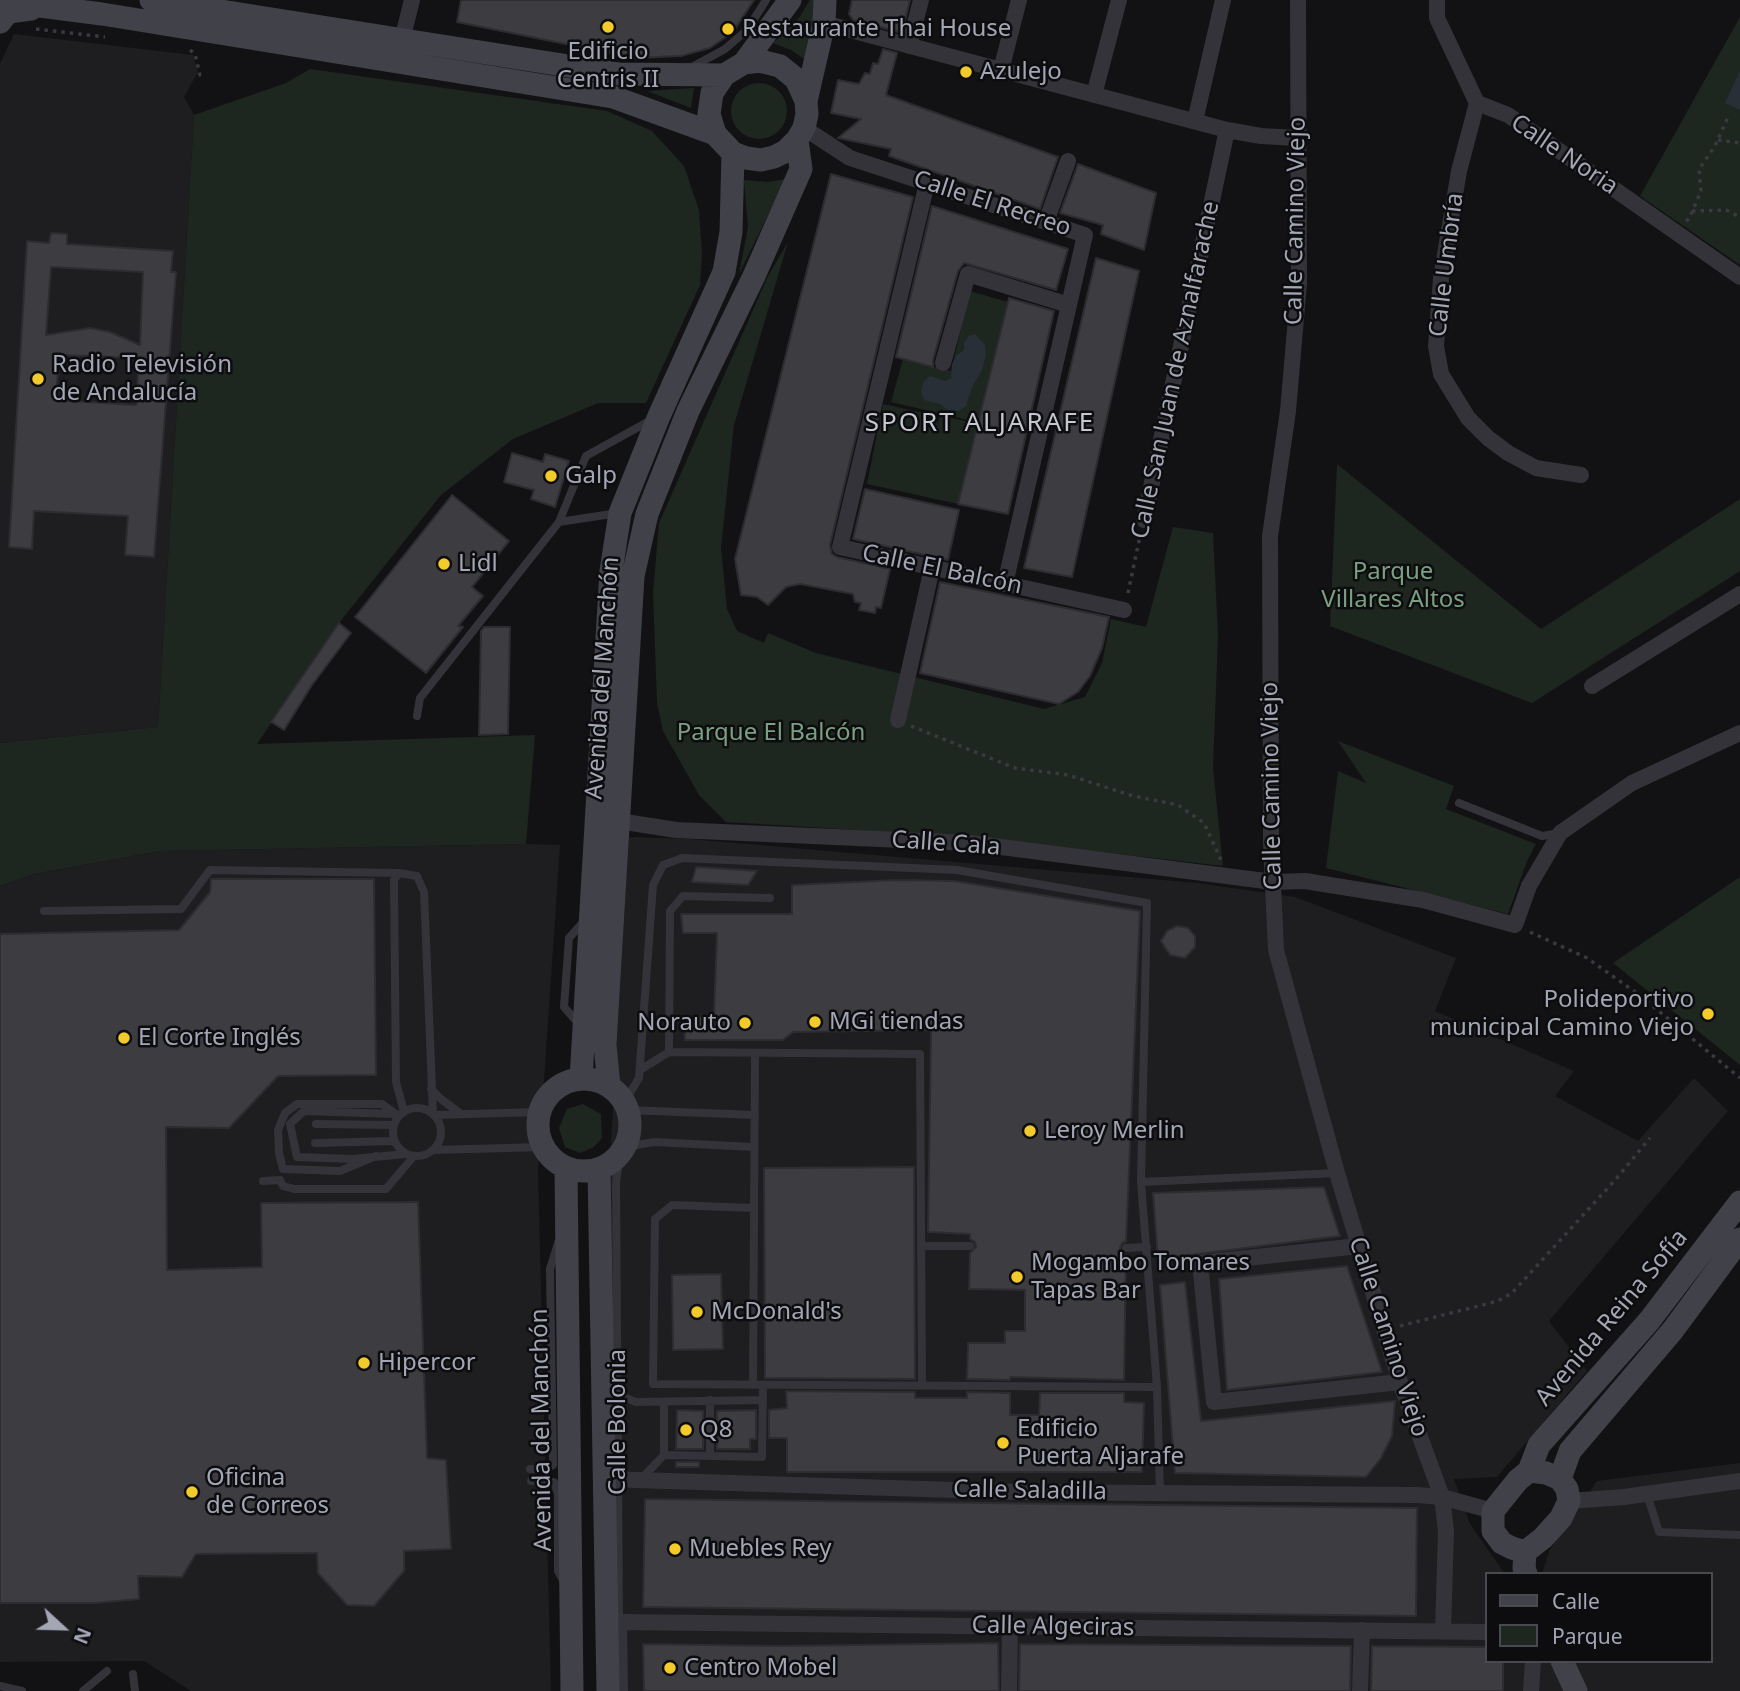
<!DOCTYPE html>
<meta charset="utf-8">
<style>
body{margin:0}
#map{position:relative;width:1740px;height:1691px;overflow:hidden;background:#121214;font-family:"Noto Sans",sans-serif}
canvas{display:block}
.legend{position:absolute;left:1485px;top:1572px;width:228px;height:91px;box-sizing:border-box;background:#0d0d0f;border:2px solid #494a51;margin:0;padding:9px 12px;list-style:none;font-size:21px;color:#a3a6b4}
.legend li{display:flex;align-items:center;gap:14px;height:35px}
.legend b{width:35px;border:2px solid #494a51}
.north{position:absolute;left:28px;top:1593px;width:70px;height:70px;-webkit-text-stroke:5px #0d0d0f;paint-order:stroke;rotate:112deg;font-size:19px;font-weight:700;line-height:28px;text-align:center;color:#a3a6b4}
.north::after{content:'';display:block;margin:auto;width:24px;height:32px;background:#a3a6b4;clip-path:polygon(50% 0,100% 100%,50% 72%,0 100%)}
</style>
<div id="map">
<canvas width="1740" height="1691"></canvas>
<ul class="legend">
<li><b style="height:9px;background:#414249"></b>Calle</li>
<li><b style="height:19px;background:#1e2620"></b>Parque</li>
</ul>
<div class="north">N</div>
</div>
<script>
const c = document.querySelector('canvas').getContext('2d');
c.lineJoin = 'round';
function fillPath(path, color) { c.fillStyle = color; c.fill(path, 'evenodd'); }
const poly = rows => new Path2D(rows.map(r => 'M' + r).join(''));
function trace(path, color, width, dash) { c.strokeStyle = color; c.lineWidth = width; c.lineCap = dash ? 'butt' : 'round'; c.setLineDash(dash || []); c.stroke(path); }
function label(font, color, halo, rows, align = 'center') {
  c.font = font + ' "Noto Sans",sans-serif'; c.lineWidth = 5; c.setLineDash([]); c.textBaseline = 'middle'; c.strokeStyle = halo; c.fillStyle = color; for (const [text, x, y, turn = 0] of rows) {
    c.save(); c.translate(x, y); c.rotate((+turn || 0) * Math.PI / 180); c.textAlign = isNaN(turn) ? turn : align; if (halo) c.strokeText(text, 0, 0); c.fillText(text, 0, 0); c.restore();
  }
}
fillPath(poly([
 [14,34,193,55,198,72,184,97,194,115,158,727,0,743,0,64],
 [629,837,690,839,1198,883,1295,897,1456,958,1435,1011,1574,1071,1555,1096,1638,1141,1694,1078,1728,1111,1549,1321,1587,1371,1497,1477,1454,1479,1470,1524,1505,1574,1486,1574,1486,1661,1710,1661,1710,1574,1542,1574,1549,1551,1597,1481,1740,1463,1740,1691,617,1691,607,1208],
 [526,844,560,845,538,1169,551,1691,191,1691,144,1661,0,1662,0,886,34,874,160,851]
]), '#1e1e21');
fillPath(poly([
 [810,0,819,0,807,61,791,50,773,43,799,18],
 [1740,17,1740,265,1640,196],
 [310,69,607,111,652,131,684,166,699,210,702,253,700,285,646,403,598,403,513,439,441,495,339,623,257,744,535,735,526,844,160,851,34,874,0,886,0,743,158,727,194,115,286,83],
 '731 111a28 28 0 1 1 56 0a28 28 0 1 1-56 0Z',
 [694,88,691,108,647,91],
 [786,179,739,274,748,227,744,180,768,182],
 [788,242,734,425,721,548,727,609,737,631,764,643,768,633,816,653,1044,709,1085,697,1102,663,1111,619,1146,627,1173,527,1213,533,1218,634,1213,768,1223,866,973,837,726,822,699,795,663,731,657,703,653,593,659,523,768,276],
 [970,291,1008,302,981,423,891,402,903,359,951,371],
 [883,404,938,416,937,427,940,415,977,424,958,504,867,484],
 [1337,464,1541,629,1740,499,1740,571,1532,703,1330,626],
 [1338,741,1454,786,1446,809,1536,844,1527,861,1508,914,1326,868,1338,771,1366,783],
 [1740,877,1740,1065,1613,963],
 [583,1104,601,1114,602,1138,594,1147,580,1153,565,1147,559,1128,567,1109]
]), '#1e2620');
fillPath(poly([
 [1740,71,1740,110,1725,103],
 [975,334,985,345,986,355,982,370,972,387,966,406,959,411,948,410,940,404,924,400,921,392,923,383,930,376,945,381,951,378,952,364,956,356,964,350,964,343,969,336]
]), '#282f37');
const building = poly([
 [461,0,754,0,733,32,710,48,681,56,635,58,457,22,461,0],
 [852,0,910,0,902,33,853,20,849,14,852,0],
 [883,49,897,53,886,95,1058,157,1040,209,889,156,891,149,838,138,861,119,831,113,838,80,859,84,865,73,870,74,873,63,878,64,883,49],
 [1078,164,1156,193,1144,250,1101,234,1103,225,1060,213,1078,164],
 [831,174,913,197,830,545,832,554,837,557,890,569,881,608,876,607,875,613,859,610,861,603,855,602,853,594,800,584,786,587,768,605,757,597,741,595,735,559,831,174],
 [932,206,1068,249,1056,290,964,263,958,271,933,360,933,367,896,357,932,206],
 [51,233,67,234,67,244,173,251,171,272,176,272,154,557,125,555,128,516,34,511,32,549,9,547,27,241,49,243,51,233],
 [51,267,143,272,140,345,110,332,90,328,46,335,51,267],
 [59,355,139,358,136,405,56,400,59,355],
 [1096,258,1139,271,1072,577,1024,568,1096,258],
 [1009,298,1054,311,1008,514,958,504,1009,298],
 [512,453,543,462,545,454,569,461,555,507,531,499,534,490,504,482,512,453],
 [865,489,959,510,948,560,853,539,865,489],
 [452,495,509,541,472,587,483,596,458,626,463,627,426,673,355,617,452,495],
 [940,582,1109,617,1102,648,1090,676,1078,692,1059,704,920,673,940,582],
 [339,623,351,633,312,685,284,730,271,722,339,623],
 [484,627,510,627,508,734,479,735,481,631,484,627],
 [696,867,757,871,748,885,692,882,696,867],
 [211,879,374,879,376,1075,278,1076,229,1128,166,1127,167,1270,262,1267,261,1203,418,1202,427,1458,446,1460,451,1549,404,1551,404,1571,374,1606,347,1605,318,1573,317,1553,196,1554,182,1577,138,1576,139,1599,95,1603,0,1603,0,934,179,930,210,892,211,879],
 [897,880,954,881,1140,911,1126,1241,1122,1243,1120,1248,1121,1252,1126,1255,1124,1380,1010,1377,1010,1380,967,1379,968,1343,1005,1343,1005,1331,1025,1331,1025,1290,969,1289,970,1253,976,1247,975,1242,970,1239,970,1234,928,1232,931,1030,793,1032,783,1040,685,1040,684,1018,714,1015,717,933,683,933,681,914,792,914,792,885,897,880],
 [1177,926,1188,928,1195,936,1195,947,1185,958,1170,955,1161,941,1167,931,1177,926],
 [914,1167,915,1379,765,1378,764,1168,914,1167],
 [1324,1187,1340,1236,1158,1259,1153,1193,1324,1187],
 [1347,1266,1382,1372,1227,1390,1219,1279,1347,1266],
 [721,1274,723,1349,673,1350,672,1275,721,1274],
 [1185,1282,1201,1421,1395,1401,1392,1436,1381,1458,1366,1477,1175,1473,1160,1285,1185,1282],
 [786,1391,915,1392,915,1398,967,1398,967,1392,1010,1393,1010,1415,1039,1415,1040,1393,1124,1393,1124,1402,1144,1403,1142,1472,787,1472,787,1438,769,1438,769,1410,787,1408,786,1391],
 [677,1410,703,1411,703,1449,676,1449,677,1410],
 [756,1410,756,1439,750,1439,750,1449,717,1449,717,1411,756,1410],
 [676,1462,699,1462,699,1467,676,1467,676,1462],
 [645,1499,1417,1508,1416,1616,643,1607,645,1499],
 [643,1644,778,1646,998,1643,999,1691,644,1691,643,1644],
 [1020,1644,1351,1646,1350,1691,1019,1691,1020,1644],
 [1372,1646,1486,1647,1486,1661,1503,1661,1503,1691,1371,1691,1372,1646]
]);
fillPath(building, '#3c3c41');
trace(building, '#2d2c30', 2);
trace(poly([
 [36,29,105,37],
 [190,50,195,54,200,75,205,76],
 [1718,140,1740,143],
 [1692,211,1726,210,1740,217],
 [1686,221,1689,219,1701,191,1699,169,1715,146,1729,115],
 [1128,593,1140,536],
 [911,726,1015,768,1068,775,1133,796,1178,805,1204,823,1221,860],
 [1530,932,1587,958,1638,994,1740,1078],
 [1400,1326,1498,1301,1512,1293,1616,1179,1650,1138]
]), '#393a40', 3.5, [3.5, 5]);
trace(poly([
 [692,67,725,49,747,30,766,0],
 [618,513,559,522,586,456,653,419],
 [417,716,420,698,559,522],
 [1459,803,1542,836,1560,833],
 [770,898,683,896,670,911,669,1052,920,1054,922,1385],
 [44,911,181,909,210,870,399,873],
 [579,1024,564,1007,569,938,586,919],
 [640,1070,669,1052],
 [431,1089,441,1099,461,1114],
 [624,1103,639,1078,653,885,663,865,682,858,957,870,1147,903,1141,1182],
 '393 1132a24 24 0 1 1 48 0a24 24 0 1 1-48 0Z',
 [627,1110,755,1115],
 [404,1112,396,1082,394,880,399,873,417,876,424,892,433,1114],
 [394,1114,304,1111,290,1124,297,1157,353,1159,406,1154],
 [434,1115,540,1112],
 [316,1124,394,1125],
 [315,1143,394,1141],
 [625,1147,654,1142,754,1147],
 [433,1150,543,1147],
 [376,1156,340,1171,283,1169,279,1153,278,1130,285,1113,297,1104,382,1104,396,1114],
 [280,1180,283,1186,294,1189,386,1189,414,1156],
 [263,1181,280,1180],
 [754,1208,672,1205,655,1219,653,1384,1157,1387],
 [922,1246,970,1246],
 [1126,1248,1147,1247],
 [753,1385,755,1054],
 [618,1395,636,1402,763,1400],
 [710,1400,710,1455],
 [664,1455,664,1402],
 [530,1469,546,1469,553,1465,550,1269,559,1240],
 [641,1479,664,1455,762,1457,763,1385],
 [531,1481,554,1482,558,1494,558,1571,563,1580],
 [1160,1493,1157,1387,1141,1182,1337,1173],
 [1647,1494,1659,1532,1740,1535],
 [619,1622,616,1182,620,1154],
 [133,1674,135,1691],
 [0,1686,22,1691],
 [83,1691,107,1671]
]), '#333339', 8);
trace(poly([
 [1298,0,1299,283,1288,411,1270,536,1271,842,1276,950,1337,1173,1400,1382,1442,1497,1493,1511],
 [1437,0,1437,18,1477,103,1508,115,1740,277],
 [824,23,1227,130,1261,136,1297,138],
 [402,40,412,0],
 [909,46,921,0],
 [1001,70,1019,0],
 [1094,95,1119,0],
 [1477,103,1459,171,1441,278,1436,346,1441,374,1468,418,1488,438,1508,453,1536,468,1581,475],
 [1195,121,1223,0],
 [804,128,850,158,1085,235,1005,584],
 [927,183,840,547,1124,610],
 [1046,222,1068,161],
 [943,363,968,274,1069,305],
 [1144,520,1227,130],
 [1592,686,1740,594],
 [898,720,932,568],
 [619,821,676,830,970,843,1273,882,1305,881,1423,900,1515,925,1529,886,1560,833,1632,783,1740,733],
 [1359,1246,1200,1263,1214,1402,1400,1382],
 [604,1479,1019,1492,1417,1495,1442,1497,1446,1531,1443,1631],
 [1569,1501,1624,1497,1740,1481],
 [620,1691,619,1622,1486,1632],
 [1009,1691,1010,1627],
 [1360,1691,1362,1630],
 [1531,1691,1533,1661]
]), '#333339', 16);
trace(poly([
 [151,0,619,74,724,75],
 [0,1,102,14,613,97,715,134],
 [0,22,8,12,31,9],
 [744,63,760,61,780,66,796,79,806,101,807,114,804,128,797,140,786,151,774,157,761,160,746,158,733,153,715,134,709,114,712,93,724,75,744,63,790,0],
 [806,101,824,23,825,0],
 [581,1079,611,571,620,513,659,416,724,272,731,232,733,153],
 '538 1125a46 46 0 1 1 92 0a46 46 0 1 1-92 0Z',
 [609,1086,605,1045,633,576,647,514,688,411,754,276,801,169,797,140],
 [566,1168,572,1691],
 [599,1169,608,1691],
 [1529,1471,1539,1445,1649,1321,1740,1202],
 [1529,1471,1546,1473,1560,1479,1567,1489,1569,1501,1561,1518,1543,1538,1525,1552,1512,1548,1502,1543,1493,1531,1493,1511,1518,1480,1529,1471],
 [1560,1479,1570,1451,1673,1330,1740,1239],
 [1525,1552,1524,1568,1526,1574],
 [1562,1661,1576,1691]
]), '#414249', 23);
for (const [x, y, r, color] of [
 [608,27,7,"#f2cb2b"],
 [728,29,7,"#f2cb2b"],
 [966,72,7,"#f2cb2b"],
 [38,379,7,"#f2cb2b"],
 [551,476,7,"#f2cb2b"],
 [444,564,7,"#f2cb2b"],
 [1708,1014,7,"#f2cb2b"],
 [815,1022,7,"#f2cb2b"],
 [745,1023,7,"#f2cb2b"],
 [124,1038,7,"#f2cb2b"],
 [1030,1131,7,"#f2cb2b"],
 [1017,1277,7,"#f2cb2b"],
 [697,1312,7,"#f2cb2b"],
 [364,1363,7,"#f2cb2b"],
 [686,1430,7,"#f2cb2b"],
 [1003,1443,7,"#f2cb2b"],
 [192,1492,7,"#f2cb2b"],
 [675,1549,7,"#f2cb2b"],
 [670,1668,7,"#f2cb2b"]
]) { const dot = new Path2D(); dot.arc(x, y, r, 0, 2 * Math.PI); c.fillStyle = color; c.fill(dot); trace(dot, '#0d0d0f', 2.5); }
label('24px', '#a3a6b4', '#0d0d0f', [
 ["Restaurante Thai House",742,29],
 ["Edificio",608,52,"center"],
 ["Centris II",608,80,"center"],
 ["Azulejo",980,72],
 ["Radio Televisión",52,365],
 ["de Andalucía",52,393],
 ["Galp",565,476],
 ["Lidl",458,564],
 ["Polideportivo",1694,1000,"right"],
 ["municipal Camino Viejo",1694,1028,"right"],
 ["MGi tiendas",829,1022],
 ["Norauto",731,1023,"right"],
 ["El Corte Inglés",138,1038],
 ["Leroy Merlin",1044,1131],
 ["Mogambo Tomares",1031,1263],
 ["Tapas Bar",1031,1291],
 ["McDonald's",711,1312],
 ["Hipercor",378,1363],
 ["Edificio",1017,1429],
 ["Puerta Aljarafe",1017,1457],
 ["Q8",700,1430],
 ["Oficina",206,1478],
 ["de Correos",206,1506],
 ["Muebles Rey",689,1549],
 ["Centro Mobel",684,1668]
], 'left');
label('24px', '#a3a6b4', '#0d0d0f', [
 ["Calle Noria",1564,155,34],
 ["Calle El Recreo",992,204,18],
 ["Calle Camino Viejo",1296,221,-89],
 ["Calle Umbría",1447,265,-83],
 ["Calle San Juan de Aznalfarache",1176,370,-78],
 ["Calle El Balcón",942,570,12],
 ["Avenida del Manchón",603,678,-86],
 ["Calle Camino Viejo",1272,786,-91],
 ["Calle Cala",946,844,4],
 ["Avenida Reina Sofía",1612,1318,-50],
 ["Calle Camino Viejo",1388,1337,72],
 ["Calle Bolonia",618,1422,-90],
 ["Avenida del Manchón",542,1430,-91],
 ["Calle Saladilla",1030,1491,1],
 ["Calle Algeciras",1053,1627,1]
]);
label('24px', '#7aa081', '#0d0d0f', [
 ["Parque",1393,572],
 ["Villares Altos",1393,600],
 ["Parque El Balcón",771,733]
]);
c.letterSpacing = '2px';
label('26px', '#c4c6d0', '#0d0d0f', [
 ["SPORT ALJARAFE",980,424]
]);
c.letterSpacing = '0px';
</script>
